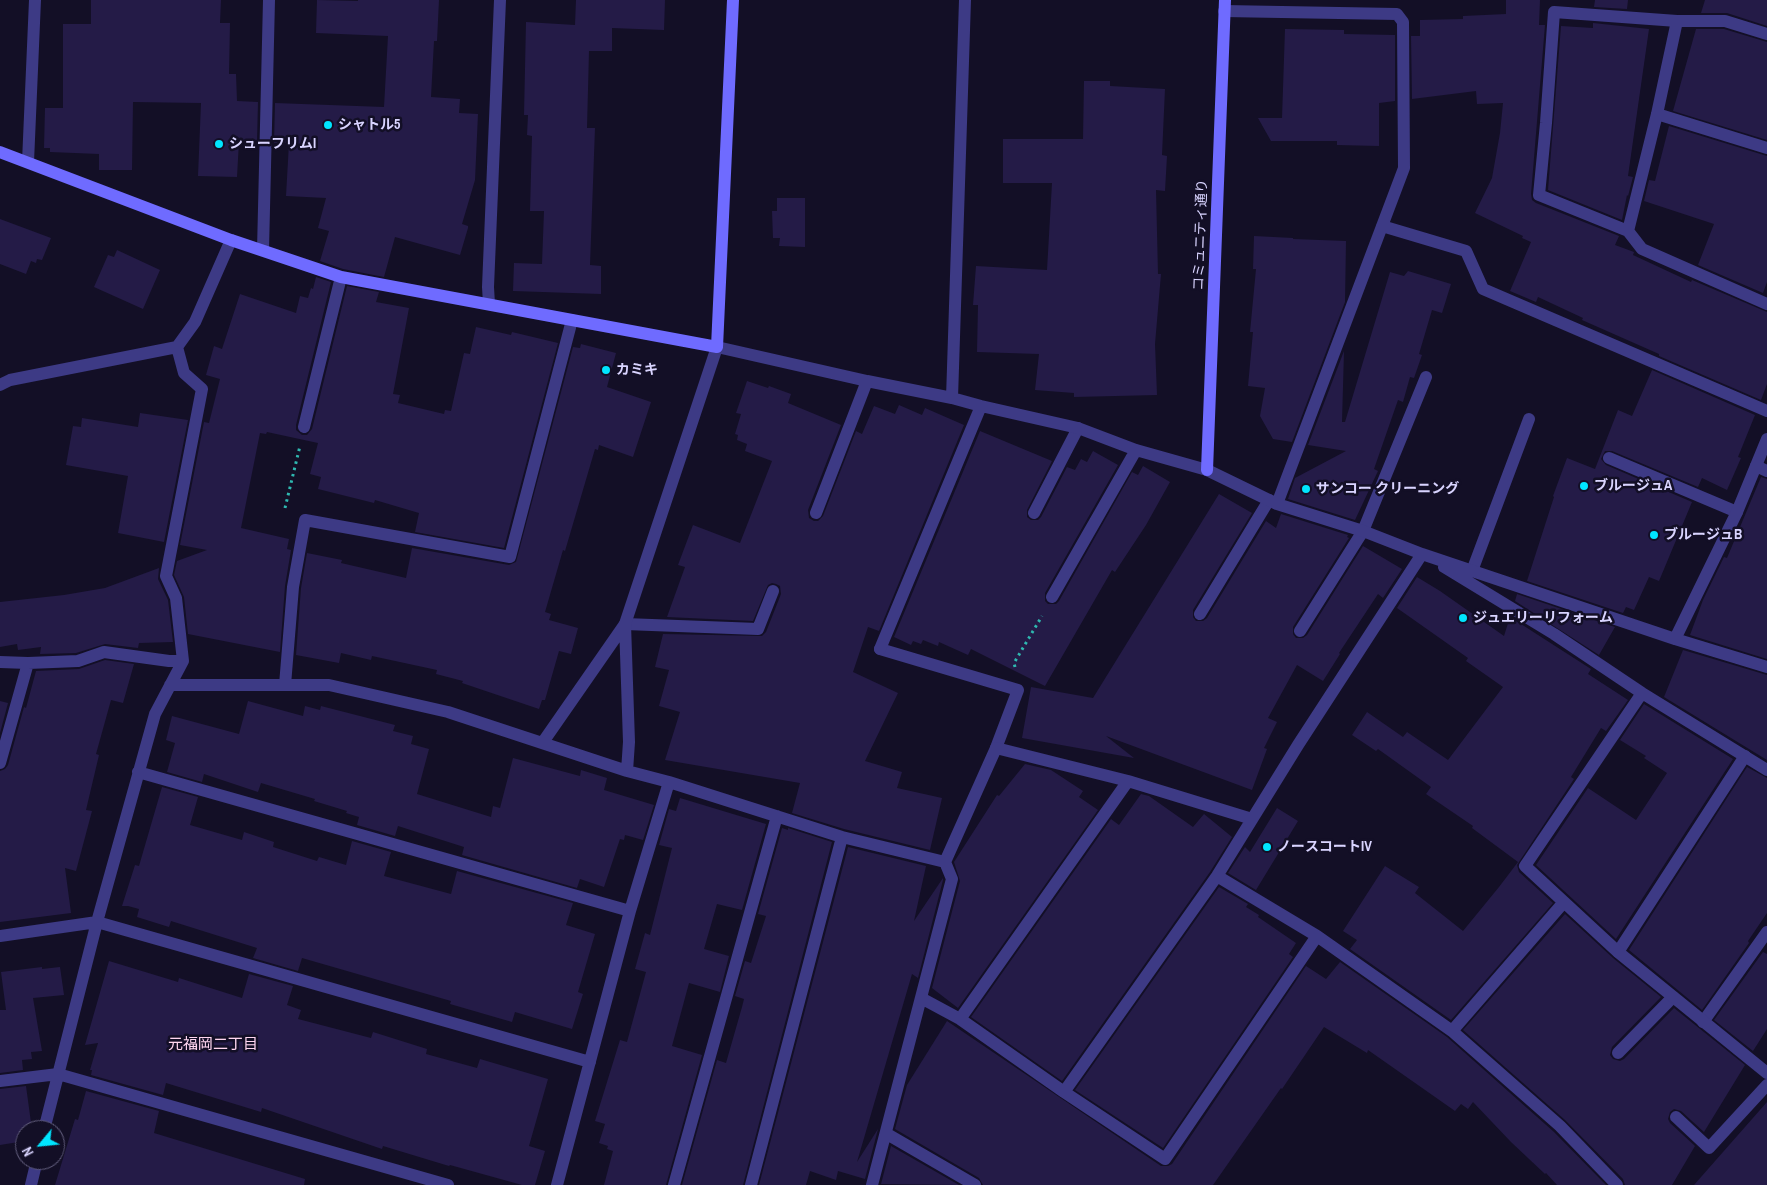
<!DOCTYPE html>
<meta charset="utf-8">
<style>
body{margin:0}
#map{position:relative;width:1767px;height:1185px;overflow:hidden;background:#130f26;font-family:"Archivo Narrow",sans-serif}
canvas{display:block}
.north{position:absolute;left:15px;top:1120px;width:50px;height:50px;box-sizing:border-box;background:#130f26;border:1px solid #625e7d;border-radius:50%;rotate:242deg;font-size:14px;font-weight:700;line-height:20px;text-align:center;color:#d9d4ff}
.north::after{content:'';display:block;margin:auto;width:18px;height:22px;background:#00e5ff;clip-path:polygon(50% 0,100% 100%,50% 72%,0 100%)}
</style>
<div id="map">
<canvas width="1767" height="1185"></canvas>
<div class="north">N</div>
</div>
<script>
const c = document.querySelector('canvas').getContext('2d');
c.lineJoin = 'round';
function fillPath(path, color) { c.fillStyle = color; c.fill(path, 'evenodd'); }
const poly = rows => new Path2D(rows.map(r => 'M' + r).join(''));
function trace(path, color, width, dash) { c.strokeStyle = color; c.lineWidth = width; c.lineCap = dash ? 'butt' : 'round'; c.setLineDash(dash || []); c.stroke(path); }
function label(font, color, halo, rows, align = 'center') {
  c.font = font + ' "Archivo Narrow","Noto Sans JP",sans-serif'; c.lineWidth = 5; c.setLineDash([]); c.textBaseline = 'middle'; c.strokeStyle = halo; c.fillStyle = color; for (const [text, x, y, turn = 0] of rows) {
    c.save(); c.translate(x, y); c.rotate((+turn || 0) * Math.PI / 180); c.textAlign = isNaN(turn) ? turn : align; if (halo) c.strokeText(text, 0, 0); c.fillText(text, 0, 0); c.restore();
  }
}
fillPath(poly([
 [91,0,221,0,220,23,230,23,229,74,236,74,237,101,258,102,257,142,239,141,237,177,198,176,201,103,133,102,132,170,99,170,99,154,50,152,50,148,44,148,45,108,63,108,63,24,91,24],
 [317,0,358,1,358,0,439,0,437,41,434,41,431,97,460,99,459,113,478,114,475,180,462,224,468,226,468,228,460,255,395,237,384,277,343,269,320,261,329,231,318,228,326,198,286,196,289,143,274,143,275,103,384,107,388,36,316,33],
 [576,0,665,0,664,30,612,28,612,51,589,51,587,128,595,128,590,265,601,266,601,294,513,291,514,263,542,264,544,211,530,211,532,136,527,135,528,115,524,115,526,22,575,25],
 [1506,0,1540,0,1539,25,1545,25,1531,194,1532,200,1536,203,1619,236,1615,245,1634,252,1633,255,1691,282,1692,280,1767,312,1767,384,1761,400,1659,356,1659,354,1582,320,1583,318,1538,297,1536,302,1510,291,1531,242,1522,238,1523,236,1475,213,1492,178,1500,133,1503,103,1477,104,1476,91,1412,99,1411,36,1420,36,1420,20,1463,19,1463,16,1506,14],
 [1595,0,1628,0,1627,9,1594,7],
 [1705,0,1767,0,1767,26,1727,13,1701,13],
 [1593,23,1649,29,1628,176,1633,177,1628,196,1627,195,1622,220,1548,190,1561,26,1593,28],
 [1285,29,1344,30,1344,34,1395,35,1395,101,1379,103,1379,146,1337,145,1337,141,1271,141,1258,118,1282,118],
 [1696,29,1724,29,1767,42,1767,140,1673,111],
 [1084,81,1110,81,1110,86,1165,89,1162,155,1167,156,1165,191,1156,190,1158,274,1161,274,1155,344,1157,395,1074,397,1074,393,1035,390,1039,354,977,352,978,305,973,305,976,266,1047,270,1052,183,1003,183,1003,139,1083,139],
 [1669,126,1767,156,1767,282,1763,293,1698,265,1714,224,1644,201,1649,180,1655,181],
 [777,198,805,198,805,247,779,246,780,238,773,238,772,211,777,211],
 [0,219,51,238,42,260,37,259,36,263,31,261,26,274,0,264],
 [1254,236,1293,238,1293,239,1346,241,1345,302,1292,442,1273,439,1260,416,1265,388,1248,386,1253,332,1250,332,1256,269,1253,269],
 [117,250,160,270,143,309,94,287,108,255,114,257],
 [1408,271,1451,284,1442,313,1432,310,1419,354,1422,355,1414,378,1410,377,1403,402,1398,400,1374,469,1378,471,1355,520,1288,499,1295,478,1346,451,1308,445,1344,351,1342,422,1345,422,1390,272,1404,276],
 [316,277,331,282,296,425,296,430,302,435,307,435,312,429,347,286,379,292,376,302,409,308,393,394,400,395,398,403,444,414,445,410,451,411,464,353,470,354,476,327,511,335,512,332,558,343,504,548,415,532,419,513,375,500,374,503,318,489,321,477,310,474,318,443,267,432,266,434,260,433,241,528,289,539,287,549,291,550,285,586,280,652,188,634,184,597,174,575,177,561,207,550,180,545,204,422,209,423,220,379,206,375,214,346,222,349,240,294,296,313,300,296,308,298,311,288,313,289],
 [581,344,616,353,607,387,651,402,633,457,599,445,598,450,595,449,565,551,563,550,545,612,551,614,549,620,578,628,571,654,559,651,545,700,542,700,539,709,462,683,463,681,436,674,437,670,372,656,371,660,341,653,339,663,296,655,301,588,307,553,342,560,341,563,406,578,412,548,509,565,516,562,573,347,580,348],
 [1652,370,1755,415,1738,457,1741,458,1727,490,1702,478,1698,487,1612,451,1605,451,1601,459,1606,465,1692,502,1659,581,1649,577,1634,610,1626,607,1623,613,1527,581,1554,497,1553,496,1567,458,1595,469,1618,410,1632,416],
 [747,381,768,388,769,386,791,394,788,403,841,425,808,510,809,518,814,521,818,521,823,516,856,431,862,434,874,406,895,414,899,405,922,415,925,408,964,425,879,631,868,627,853,672,898,693,865,761,902,772,897,788,942,798,930,850,844,829,792,813,800,783,665,760,680,712,659,706,669,670,655,667,663,634,762,636,766,632,781,594,780,586,776,584,772,583,768,585,753,621,667,617,685,567,678,565,693,525,740,543,772,461,745,451,747,444,737,440,738,435,735,434,741,414,736,413],
 [140,413,188,420,164,542,118,533,128,476,66,465,73,426,81,427,82,418,138,427],
 [980,431,1052,461,1027,510,1027,517,1031,520,1038,520,1041,517,1067,467,1075,470,1081,459,1087,462,1093,451,1118,465,1045,593,1045,601,1048,604,1056,604,1059,601,1132,472,1138,475,1143,466,1170,482,1146,525,1115,572,1112,570,1045,686,971,649,968,655,939,642,938,646,923,640,921,644,913,641,911,645,894,637],
 [1761,477,1767,479,1767,659,1690,635,1703,600,1724,557,1727,558],
 [1219,494,1252,513,1193,610,1193,617,1196,621,1203,621,1207,618,1266,521,1276,528,1281,514,1348,535,1347,537,1349,538,1293,627,1293,634,1296,638,1303,638,1307,635,1363,546,1402,569,1383,598,1378,594,1339,653,1340,654,1323,681,1297,665,1268,718,1277,722,1264,748,1267,749,1252,790,1106,736,1134,758,1022,738,1031,687,1093,698],
 [159,568,158,579,168,600,173,642,139,643,138,648,105,644,76,653,40,654,41,647,18,650,17,644,0,647,0,602,64,595,105,588],
 [1417,577,1440,591,1504,636,1510,617,1591,669,1588,674,1628,700,1606,731,1601,728,1571,777,1574,779,1517,865,1519,872,1553,903,1451,1020,1350,949,1357,940,1343,931,1385,866,1419,887,1415,893,1463,931,1499,887,1518,862,1472,828,1473,826,1426,794,1431,787,1378,749,1376,751,1352,735,1367,712,1403,737,1407,732,1448,760,1503,687,1466,661,1468,658,1397,608],
 [1517,594,1615,627,1599,655,1515,601],
 [1683,650,1767,675,1767,760,1664,697],
 [105,660,134,664,123,703,111,700,96,754,99,755,86,810,92,811,76,871,65,868,71,913,0,922,0,771,5,769,8,765,24,707,26,708,36,671,79,669],
 [0,701,8,703,0,733],
 [248,701,303,716,305,706,320,710,321,706,395,725,393,731,413,736,411,744,429,749,417,794,491,817,493,806,500,808,513,758,580,776,581,770,607,778,604,790,654,805,643,840,625,835,624,840,620,839,604,887,580,879,577,888,462,855,464,847,398,826,395,836,357,825,359,817,346,813,347,811,314,801,315,799,261,783,258,792,204,774,202,782,167,772,175,743,166,740,172,716,239,734],
 [1644,704,1733,759,1616,939,1536,865,1588,788,1636,820,1667,773,1644,758,1646,756,1620,740],
 [1025,764,1051,770,1083,791,1079,797,1098,810,958,1008,932,988,960,881,954,862,997,795,999,796],
 [1747,767,1767,778,1767,913,1748,941,1749,943,1702,1010,1629,950],
 [162,787,198,797,190,825,242,840,244,832,274,842,273,847,317,861,319,857,346,865,352,841,391,852,384,876,451,894,457,871,573,903,566,925,595,934,578,992,583,994,572,1029,515,1012,512,1022,450,1004,451,1001,302,958,298,971,253,958,257,948,171,921,169,927,137,917,139,909,128,906,122,906,135,865,139,866],
 [1141,794,1149,796,1193,827,1204,814,1232,837,1210,872,1062,1081,971,1017,1111,819,1119,825],
 [680,798,766,824,742,910,717,904,704,949,729,956,720,992,689,983,672,1046,702,1055,666,1185,604,1185,613,1151,607,1149,608,1146,599,1143,605,1124,595,1121,620,1040,627,1042,646,972,635,969,645,933,650,935,672,848,659,845,669,809,676,811],
 [1277,808,1298,821,1256,890,1228,873,1245,847,1250,852],
 [782,828,788,830,788,828,832,842,743,1185,682,1185,717,1060,726,1063,742,1007,744,999,735,996,745,961,751,963,766,916,758,914],
 [848,847,926,866,914,921,943,878,943,880,918,978,912,974,857,1162,878,1129,865,1179,838,1171,836,1180,810,1171,806,1185,759,1185],
 [1219,887,1248,904,1246,907,1259,915,1258,917,1296,943,1289,954,1293,957,1163,1148,1075,1090],
 [1565,914,1613,958,1661,997,1612,1047,1610,1055,1613,1059,1620,1061,1624,1059,1674,1008,1745,1065,1704,1132,1681,1111,1674,1109,1670,1112,1668,1119,1670,1123,1695,1146,1672,1185,1625,1185,1623,1179,1565,1120,1463,1030],
 [1763,952,1767,954,1767,1029,1753,1051,1714,1020],
 [109,961,178,982,179,978,242,998,249,974,293,986,287,1005,301,1010,298,1019,371,1038,373,1032,427,1049,426,1054,477,1068,480,1059,548,1079,529,1146,545,1151,535,1185,522,1185,450,1165,449,1166,383,1146,382,1149,262,1108,261,1112,166,1083,163,1095,91,1075,92,1070,90,1070,98,1043,85,1045],
 [1340,962,1447,1037,1554,1132,1606,1185,1557,1185,1546,1173,1545,1174,1511,1142,1473,1102,1468,1109,1461,1104,1455,1111,1368,1050,1367,1053,1324,1027,1282,1089,1281,1088,1213,1185,983,1185,979,1178,895,1129,907,1085,947,1021,1161,1166,1168,1166,1172,1164,1306,966,1326,979],
 [42,967,42,969,60,967,64,995,33,998,42,1051,31,1052,32,1059,22,1060,23,1070,0,1073,0,1010,6,1010,1,972],
 [26,1086,32,1130,25,1130,25,1141,0,1145,0,1089],
 [86,1091,159,1111,154,1133,305,1179,304,1185,55,1185,75,1119,78,1120],
 [1767,1102,1767,1185,1694,1185],
 [891,1146,959,1185,881,1184]
]), '#241b47');
trace(poly([
 [285,508,300,446],
 [1015,667,1014,663,1042,616]
]), '#2fb8b0', 3, [2.5, 4]);
trace(poly([
 [1767,34,1725,21,1677,21,1554,12,1546,123,1539,195,1628,231,1642,249,1767,304],
 [1657,114,1767,148],
 [1628,231,1657,114,1677,21],
 [304,427,341,277],
 [1609,458,1737,512],
 [1756,466,1767,471],
 [1034,513,1078,428],
 [1472,571,1529,419],
 [1200,614,1269,500],
 [625,624,758,629,773,591],
 [1300,631,1363,531,1426,377],
 [880,649,1018,690,996,748],
 [1618,952,1745,756],
 [1703,1022,1767,932],
 [1618,1053,1673,997],
 [1676,1117,1709,1148,1767,1085]
]), '#3d3a85', 12);
trace(poly([
 [1224,11,1397,14,1403,22,1404,168,1277,504],
 [28,162,35,0],
 [1382,226,1466,251,1483,289,1767,411],
 [263,250,269,0],
 [489,304,488,287,500,0],
 [0,385,10,380,177,347,195,322,231,240],
 [952,398,965,0],
 [816,513,867,381],
 [1444,567,1554,634,1642,693,1767,770],
 [1052,597,1136,450],
 [625,624,629,742,627,771],
 [1675,639,1737,512,1767,439],
 [880,649,981,406],
 [0,662,28,663,78,661,104,652,169,661,183,661],
 [170,685,329,685,448,712,627,771,669,782,842,837,945,862],
 [285,685,293,587,305,520,510,557,572,320],
 [1642,693,1525,866,1618,952,1767,1073],
 [543,742,625,624,717,347,867,381,952,398,981,406,1078,428,1136,450,1207,470,1277,504,1363,531,1422,554,1675,639,1767,667],
 [0,763,28,663],
 [138,772,630,911],
 [1217,876,1317,936,1452,1031,1560,1126,1617,1185],
 [0,936,97,922,590,1062],
 [921,998,960,1019,1064,1092,1217,876,1298,745,1422,554],
 [960,1019,1128,781],
 [1452,1031,1564,902],
 [0,1081,58,1074,448,1185],
 [1064,1092,1165,1159,1317,936],
 [44,1130,97,922,155,714,183,661,176,598,166,576,202,389,184,373,177,347],
 [887,1134,975,1185],
 [31,1185,37,1160],
 [557,1185,630,911,669,782],
 [674,1185,777,816],
 [751,1185,842,837],
 [872,1185,952,879,945,862,996,748,1128,781,1252,819]
]), '#3d3a85', 12);
trace(poly([
 [0,152,231,240,341,277,717,347,733,0],
 [1207,470,1225,0]
]), '#6f6bff', 12);
for (const [x, y, r, color] of [
 [328,125,5,"#00e5ff"],
 [219,144,5,"#00e5ff"],
 [606,370,5,"#00e5ff"],
 [1584,486,5,"#00e5ff"],
 [1306,489,5,"#00e5ff"],
 [1654,535,5,"#00e5ff"],
 [1463,618,5,"#00e5ff"],
 [1267,847,5,"#00e5ff"]
]) { const dot = new Path2D(); dot.arc(x, y, r, 0, 2 * Math.PI); c.fillStyle = color; c.fill(dot); trace(dot, '#130f26', 2); }
label('bold 14px', '#d9d4ff', '#130f26', [
 ["シャトル5",338,125],
 ["シューフリムI",229,144],
 ["カミキ",616,370],
 ["ブルージュA",1594,486],
 ["サンコー クリーニング",1316,489],
 ["ブルージュB",1664,535],
 ["ジュエリーリフォーム",1473,618],
 ["ノースコートIV",1277,847]
], 'left');
label('14px', '#d9d4ff', '#130f26', [
 ["コミュニティ通り",1201,235,-88]
]);
label('15px', '#ffd6f0', '#130f26', [
 ["元福岡二丁目",213,1045]
]);
</script>
